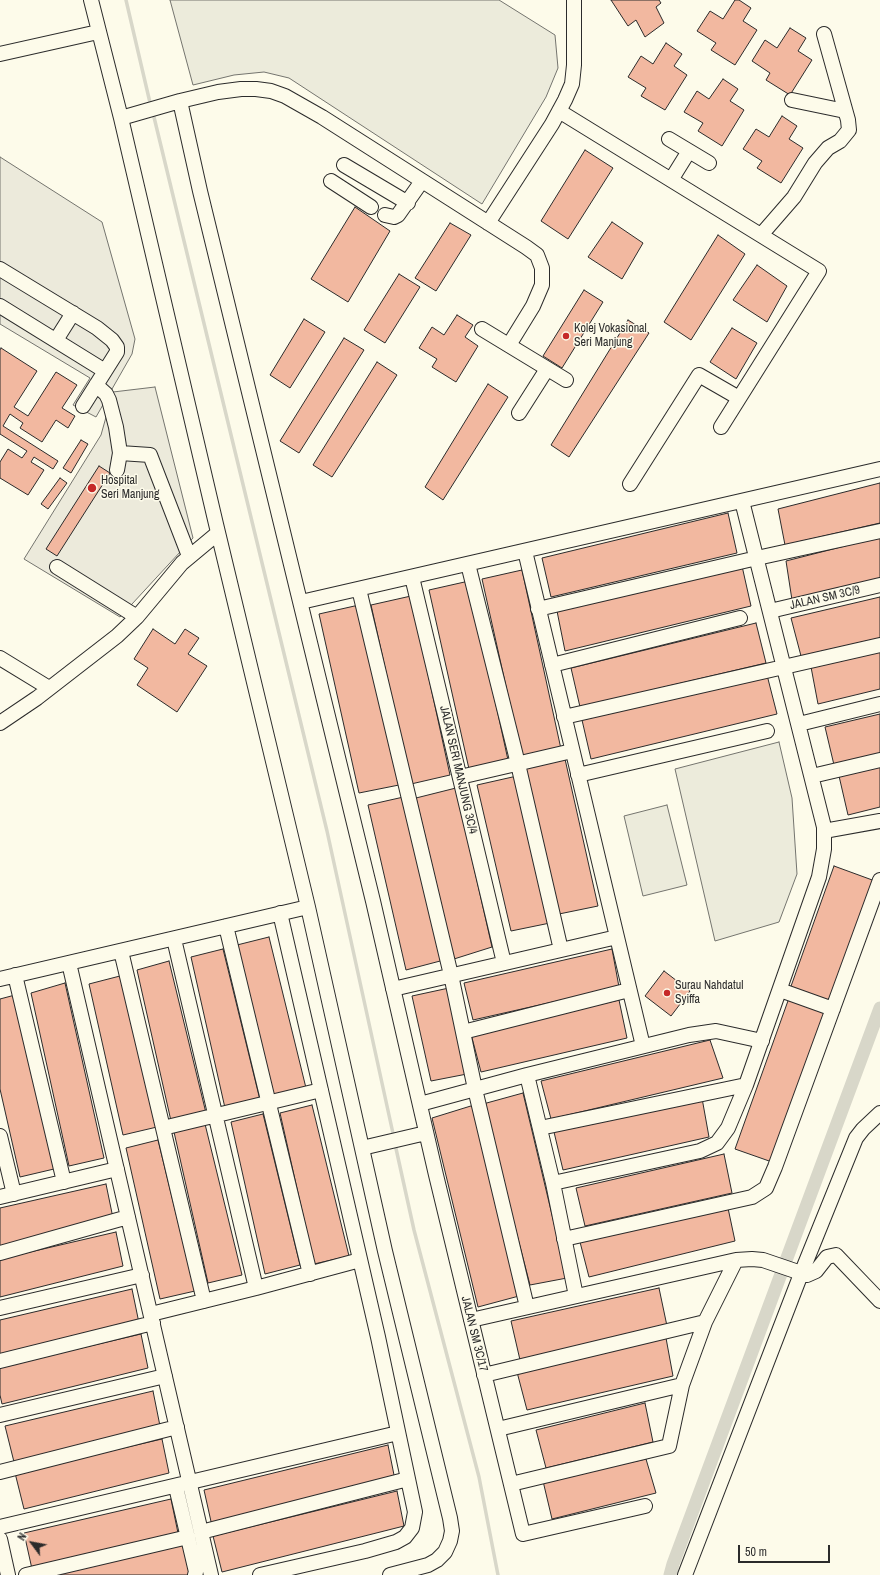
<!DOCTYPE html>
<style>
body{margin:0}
#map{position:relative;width:880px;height:1575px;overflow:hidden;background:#fdfbea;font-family:"Archivo Narrow",sans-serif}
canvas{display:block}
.north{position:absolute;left:12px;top:1523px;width:40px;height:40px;-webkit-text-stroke:3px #fdfbea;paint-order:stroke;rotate:302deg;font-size:11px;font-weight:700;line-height:16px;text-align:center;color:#2b2b2b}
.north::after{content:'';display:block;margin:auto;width:14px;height:18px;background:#2b2b2b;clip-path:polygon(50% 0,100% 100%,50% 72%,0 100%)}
.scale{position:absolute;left:738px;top:1545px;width:92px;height:18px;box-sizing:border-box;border:2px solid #2b2b2b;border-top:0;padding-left:5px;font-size:12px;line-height:14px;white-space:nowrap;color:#2b2b2b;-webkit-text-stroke:3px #fdfbea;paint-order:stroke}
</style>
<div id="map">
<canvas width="880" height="1575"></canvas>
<div class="north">N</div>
<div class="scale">50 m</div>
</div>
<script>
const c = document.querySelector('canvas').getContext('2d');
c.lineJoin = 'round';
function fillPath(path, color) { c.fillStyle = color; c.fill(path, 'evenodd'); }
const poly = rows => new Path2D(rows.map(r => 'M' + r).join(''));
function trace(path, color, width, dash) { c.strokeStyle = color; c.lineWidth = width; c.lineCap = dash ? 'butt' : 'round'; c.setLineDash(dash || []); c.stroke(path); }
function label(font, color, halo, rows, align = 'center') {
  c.font = font + ' "Archivo Narrow",sans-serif'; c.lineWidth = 3; c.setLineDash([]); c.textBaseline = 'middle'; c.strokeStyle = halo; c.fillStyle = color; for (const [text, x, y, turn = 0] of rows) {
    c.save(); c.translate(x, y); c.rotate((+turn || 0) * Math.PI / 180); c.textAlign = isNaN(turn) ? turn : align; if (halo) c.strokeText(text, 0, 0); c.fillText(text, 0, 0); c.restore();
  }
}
const green = poly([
 [170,0,499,0,555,35,558,68,546,97,482,204,289,78,264,72,234,75,193,85,170,0],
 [779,742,792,798,797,874,779,922,715,941,675,769,779,742],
 [667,805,687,885,643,896,624,816,667,805]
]);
fillPath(green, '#ecebdb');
trace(green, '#74746e', 1);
const parking = poly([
 [0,157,102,222,135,339,132,354,96,417,73,405,90,378,0,324,0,157],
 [155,387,193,538,120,617,24,559,101,435,113,392,155,387]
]);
fillPath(parking, '#eceadb');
trace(parking, '#74746e', 1);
trace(poly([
 [126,0,151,107],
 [153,113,327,831,394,1138],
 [395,1144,414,1230,479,1477,498,1575]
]), '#d8d7c9', 3.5);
trace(poly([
 [670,1575,673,1564,880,1008]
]), '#d8d7c9', 13);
const building = poly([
 [611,0,659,0,661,3,656,7,664,23,645,37,636,20,628,26,611,0],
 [735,0,739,0,751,8,743,21,757,30,735,65,711,50,716,43,697,31,710,11,723,19,735,0],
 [790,28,806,38,798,51,812,60,790,95,766,80,770,73,752,61,765,40,777,48,790,28],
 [666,43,682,54,674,66,687,75,665,110,641,96,646,88,628,77,641,56,653,64,666,43],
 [723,79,738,89,730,101,744,110,722,146,698,131,703,123,684,112,697,91,709,99,723,79],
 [782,116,797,126,789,139,803,148,781,183,757,168,762,161,743,149,756,129,769,137,782,116],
 [585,150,613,168,568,239,541,221,585,150],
 [355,207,390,231,348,302,311,279,355,207],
 [612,222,643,243,622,279,588,257,612,222],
 [450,223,471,235,436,291,415,278,450,223],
 [718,235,745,254,691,340,664,322,718,235],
 [757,265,787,286,767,322,733,300,757,265],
 [399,274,420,287,385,343,364,330,399,274],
 [584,290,603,302,562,368,543,356,584,290],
 [457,315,473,325,465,337,478,346,456,382,432,367,437,359,419,348,432,327,444,335,457,315],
 [304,319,325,332,290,388,270,375,304,319],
 [628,320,649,333,569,457,551,445,628,320],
 [732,328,757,343,736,379,710,362,732,328],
 [344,338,364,350,299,453,280,441,344,338],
 [1,348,37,371,14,407,28,416,56,372,77,385,62,408,75,416,68,428,56,420,42,442,20,428,23,423,10,414,3,426,58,461,53,469,34,457,31,462,44,470,28,495,0,478,0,462,8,449,22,458,27,451,0,434,0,350,1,348],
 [377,362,397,375,332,477,313,465,377,362],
 [488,384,508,397,443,500,425,487,488,384],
 [81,440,88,444,71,473,63,468,81,440],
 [99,466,110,473,57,556,46,549,99,466],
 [60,478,67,483,48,509,41,504,60,478],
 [880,483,880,523,785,545,778,509,880,483],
 [728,513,737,553,551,597,542,558,728,513],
 [880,537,880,578,792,600,786,561,880,537],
 [742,566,751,606,565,651,557,611,742,566],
 [522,570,561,749,522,758,482,579,522,570],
 [469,581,508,760,469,769,429,590,469,581],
 [411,596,450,775,411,784,371,605,411,596],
 [880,597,880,638,801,656,791,618,880,597],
 [359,605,399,785,359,793,319,614,359,605],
 [756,623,766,663,580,707,571,668,756,623],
 [153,629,175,644,185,629,199,638,188,654,207,666,177,712,137,685,148,668,134,659,153,629],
 [880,651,880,689,818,704,811,667,880,651],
 [767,675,777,714,591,759,582,720,767,675],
 [880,714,880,754,834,765,825,727,880,714],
 [565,759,598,906,559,914,525,768,565,759],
 [880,767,880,807,848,815,839,776,880,767],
 [517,776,550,923,511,931,477,785,517,776],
 [456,788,492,947,454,959,416,798,456,788],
 [408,796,444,960,406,970,368,805,408,796],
 [834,866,875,881,830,1004,790,989,834,866],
 [269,937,306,1088,271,1096,237,945,269,937],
 [223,949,260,1100,225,1108,191,957,223,949],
 [612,949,619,987,473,1020,464,983,612,949],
 [169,961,206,1113,171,1121,137,970,169,961],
 [664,971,690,991,671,1016,645,996,664,971],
 [120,976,157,1127,123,1135,89,984,120,976],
 [65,983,104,1158,69,1166,31,993,65,983],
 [449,988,467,1074,431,1081,412,996,449,988],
 [15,995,54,1169,20,1177,0,1089,0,999,15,995],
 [789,998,826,1012,772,1162,735,1149,789,998],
 [619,1000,627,1038,481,1072,471,1034,619,1000],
 [710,1040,723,1078,551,1119,541,1081,710,1040],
 [523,1093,567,1278,530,1285,483,1104,523,1093],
 [702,1098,709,1137,563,1170,554,1132,702,1098],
 [312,1105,349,1256,314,1264,280,1113,312,1105],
 [474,1105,519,1296,478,1307,432,1118,474,1105],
 [263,1114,300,1265,265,1274,231,1122,263,1114],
 [205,1124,242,1275,208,1283,174,1132,205,1124],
 [158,1140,195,1291,160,1299,126,1148,158,1140],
 [724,1154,732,1193,585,1226,576,1188,724,1154],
 [106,1184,113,1218,0,1246,0,1208,106,1184],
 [728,1208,735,1241,589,1277,580,1242,728,1208],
 [116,1232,123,1266,0,1297,0,1259,116,1232],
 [659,1288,667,1326,520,1360,511,1321,659,1288],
 [132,1289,139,1323,0,1357,0,1320,132,1289],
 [141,1334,148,1368,2,1404,0,1395,0,1367,141,1334],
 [666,1338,673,1376,527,1410,517,1372,666,1338],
 [153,1391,160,1426,14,1462,5,1426,153,1391],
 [645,1403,653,1442,546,1468,536,1430,645,1403],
 [162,1439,169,1473,24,1509,15,1473,162,1439],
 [388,1445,395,1480,212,1526,204,1490,388,1445],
 [646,1459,656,1493,552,1519,543,1481,646,1459],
 [397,1491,404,1526,222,1572,213,1536,397,1491],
 [171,1499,178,1533,32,1569,24,1533,171,1499],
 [184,1544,190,1575,53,1575,184,1544]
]);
fillPath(building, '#f2b8a0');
trace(building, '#2b2b2b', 1);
const minor = poly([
 [91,0,121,118,216,524,308,907,385,1251,450,1518,452,1531,450,1541,445,1552,437,1560,428,1565,390,1575],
 [0,54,98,32],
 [792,100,845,111],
 [180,101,218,92,241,89,256,89,271,91,285,96,322,117,526,247,537,255,542,268,542,285,533,306,509,345],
 [559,111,819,271,721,427],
 [121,118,180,101,200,191,373,901,436,1175,523,1534,645,1506],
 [669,139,709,163],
 [344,165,408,203],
 [671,180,689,151],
 [331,181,371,207],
 [385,215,394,217,398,215,422,181],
 [488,223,552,124,565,100,572,84,574,65,574,0],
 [761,235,794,197,815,163,828,148,840,141,849,130,848,120,824,34],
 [0,269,97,328,112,340,117,347,117,352,83,406],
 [0,306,105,371],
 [482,329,566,380],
 [56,340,73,313],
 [96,385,106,394,109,400,116,427,120,453,117,470],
 [519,413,547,369],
 [120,453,150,455,189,556],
 [630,484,699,375,739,398],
 [525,551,643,1046],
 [468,564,518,764,561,950],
 [57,567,137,617],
 [412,577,504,963],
 [359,589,451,975,475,1089,527,1307],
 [301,602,880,469],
 [538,609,757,558,880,531],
 [770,611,880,585],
 [0,658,49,688],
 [552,665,740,618],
 [564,717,880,645],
 [0,723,37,698,117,636,137,617,182,563,218,533],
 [799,724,880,704],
 [578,775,767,731],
 [812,776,880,760],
 [460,777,572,751],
 [824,831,880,821],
 [226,926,310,1274],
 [174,939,256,1288,360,1260],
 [121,951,204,1301],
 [69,963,211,1575],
 [15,975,64,1182],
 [0,979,308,907],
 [393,989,617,937],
 [780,990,833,1009],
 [463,1032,629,990],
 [527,1075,553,1183,576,1296],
 [420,1104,527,1075,689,1035,716,1031,762,1041],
 [163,1128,321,1090],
 [540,1128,746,1085],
 [0,1136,14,1194],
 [362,1148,426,1133],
 [553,1183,700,1151,717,1143,728,1128,746,1085,819,877,824,849,824,827,742,501],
 [0,1197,117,1169],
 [564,1239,752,1197,766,1188,775,1167,880,880],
 [0,1253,128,1217],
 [736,1260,752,1259,763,1260,807,1275,816,1271,827,1257,836,1255,880,1301],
 [0,1308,142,1275],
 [151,1314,256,1288],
 [471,1320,736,1260,705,1322,682,1385,498,1429],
 [0,1361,153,1323],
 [484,1375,705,1322],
 [0,1415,165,1376],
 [0,1472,177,1427],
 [511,1484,669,1446,682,1385],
 [176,1487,196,1572,195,1575],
 [0,1527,398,1433],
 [201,1532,408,1479],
 [0,1539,8,1575],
 [26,1575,188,1537],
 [260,1575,365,1551,396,1542,405,1537,412,1528,415,1512,378,1337,280,913],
 [685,1575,801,1274,856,1138,863,1129,880,1113]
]);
trace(minor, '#2b2b2b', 16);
trace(minor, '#fdfbea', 14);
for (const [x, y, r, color] of [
 [566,336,4,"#c62828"],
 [92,488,5,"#c62828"],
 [667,993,4,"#c62828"]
]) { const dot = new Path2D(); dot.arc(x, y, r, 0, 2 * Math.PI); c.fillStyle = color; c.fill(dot); trace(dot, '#fdfbea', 1.5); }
label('12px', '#2b2b2b', '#fdfbea', [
 ["Kolej Vokasional",574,329],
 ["Seri Manjung",574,343],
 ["Hospital",101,481],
 ["Seri Manjung",101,495],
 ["Surau Nahdatul",675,986],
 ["Syiffa",675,1000]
], 'left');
label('12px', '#2b2b2b', '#fdfbea', [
 ["JALAN SM 3C/9",825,598,-13],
 ["JALAN SERI MANJUNG 3C/4",458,770,77],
 ["JALAN SM 3C/17",474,1334,76]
]);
</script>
